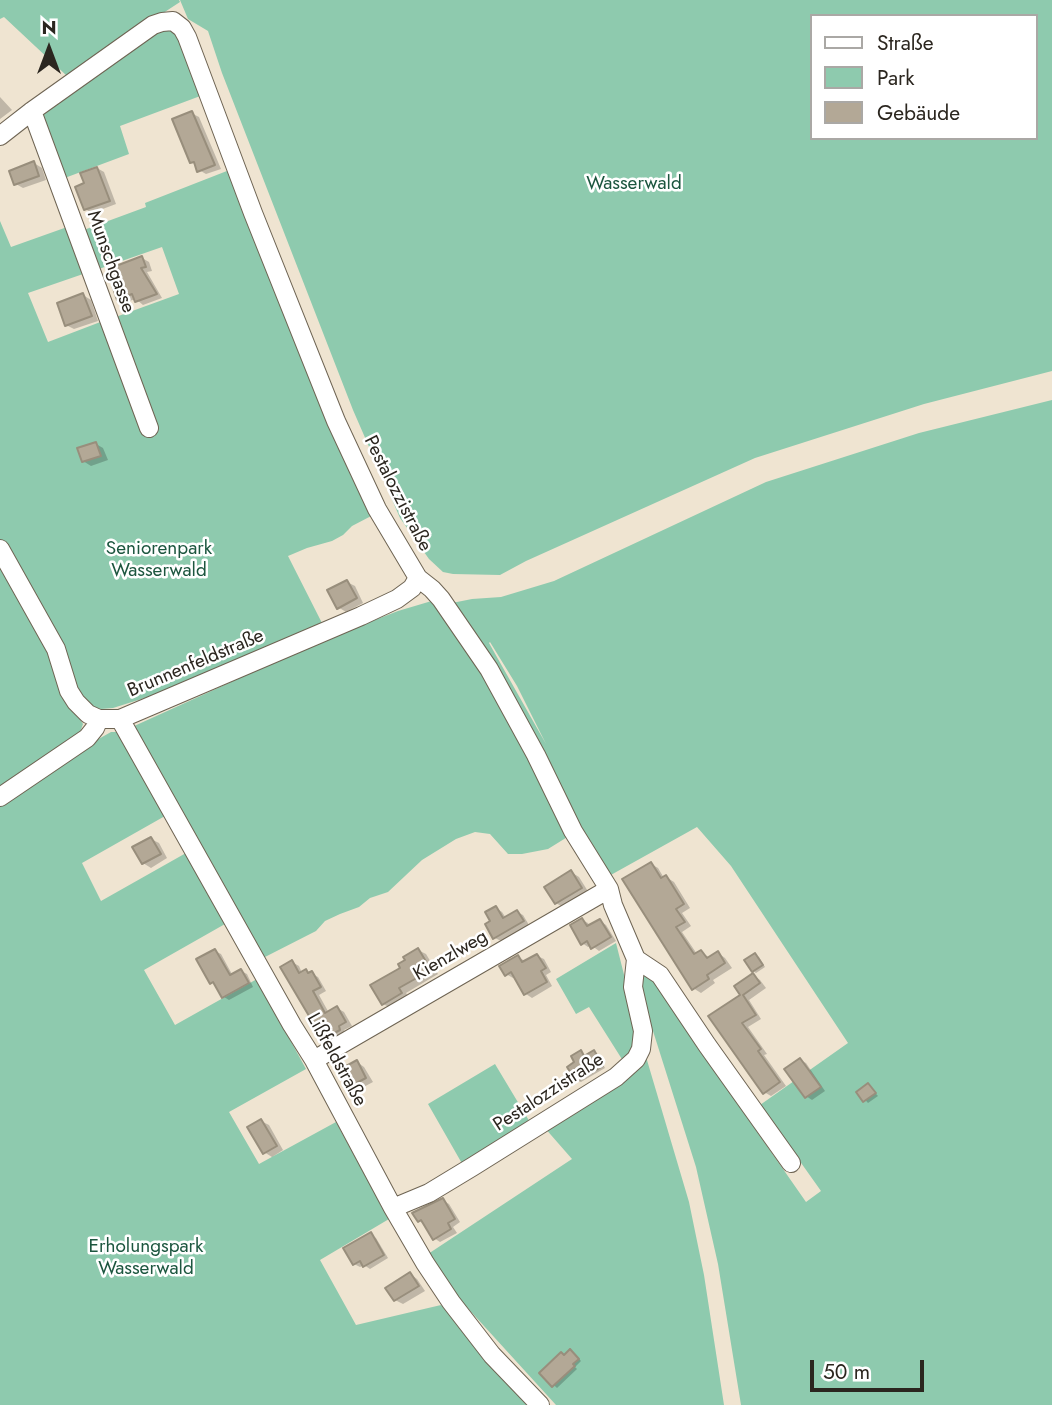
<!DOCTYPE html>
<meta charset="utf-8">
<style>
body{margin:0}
#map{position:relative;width:1052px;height:1405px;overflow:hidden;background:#efe4d1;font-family:Jost,sans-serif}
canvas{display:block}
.legend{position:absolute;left:810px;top:14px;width:228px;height:126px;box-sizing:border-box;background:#fff;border:2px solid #aaa8a5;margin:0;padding:9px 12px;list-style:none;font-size:21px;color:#2b261f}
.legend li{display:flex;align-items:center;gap:14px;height:35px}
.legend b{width:35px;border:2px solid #aaa8a5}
.north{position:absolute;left:14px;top:14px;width:70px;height:70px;-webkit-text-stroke:5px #fff;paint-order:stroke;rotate:0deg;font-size:19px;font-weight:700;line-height:28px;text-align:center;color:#2b261f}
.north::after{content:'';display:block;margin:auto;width:24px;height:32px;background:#2b261f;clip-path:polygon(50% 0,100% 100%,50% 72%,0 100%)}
.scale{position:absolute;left:810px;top:1360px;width:114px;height:32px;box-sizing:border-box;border:4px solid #2b261f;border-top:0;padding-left:9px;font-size:21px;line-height:24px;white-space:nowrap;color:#2b261f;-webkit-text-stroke:5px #fff;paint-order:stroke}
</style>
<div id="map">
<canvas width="1052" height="1405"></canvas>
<ul class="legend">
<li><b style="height:9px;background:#fff"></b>Straße</li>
<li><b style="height:19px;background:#8ecaae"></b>Park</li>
<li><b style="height:19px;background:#b3a896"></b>Gebäude</li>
</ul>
<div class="north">N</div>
<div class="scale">50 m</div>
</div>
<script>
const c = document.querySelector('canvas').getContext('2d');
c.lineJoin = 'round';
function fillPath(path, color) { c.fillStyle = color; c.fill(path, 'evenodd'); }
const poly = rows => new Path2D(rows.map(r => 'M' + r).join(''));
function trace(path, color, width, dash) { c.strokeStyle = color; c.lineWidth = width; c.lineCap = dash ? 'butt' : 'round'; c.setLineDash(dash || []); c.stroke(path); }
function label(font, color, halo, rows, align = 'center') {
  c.font = font + ' Jost,sans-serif'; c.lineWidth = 5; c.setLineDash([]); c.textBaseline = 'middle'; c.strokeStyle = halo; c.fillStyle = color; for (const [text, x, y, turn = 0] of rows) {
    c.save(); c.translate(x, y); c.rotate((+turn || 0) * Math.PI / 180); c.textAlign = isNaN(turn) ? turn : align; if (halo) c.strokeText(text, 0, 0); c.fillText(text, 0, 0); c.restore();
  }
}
fillPath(poly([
 [0,0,179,0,180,2,67,76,4,17,0,19],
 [180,0,1052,0,1052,371,924,404,755,458,526,561,500,575,453,574,443,572,429,559,400,518,353,410,222,73,208,31,188,19],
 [812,16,1036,16,1036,138,812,138],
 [166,29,175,31,181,35,203,95,120,126,129,154,62,179,38,115,147,36],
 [232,169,375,514,352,526,343,535,332,541,307,548,288,556,324,627,151,696,113,708,101,709,92,707,82,701,43,611,0,539,0,221,11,247,70,226,86,273,28,293,48,342,103,321,145,436,155,432,113,318,179,294,162,247,96,270,81,231,146,207,145,203],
 [1052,400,1052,1405,741,1405,718,1264,696,1167,647,1012,640,987,641,979,643,974,653,978,714,1070,806,1202,821,1191,760,1105,848,1043,731,866,697,827,609,876,452,603,472,599,501,597,554,581,766,482,919,433],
 [490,642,517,686,546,744,489,643],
 [0,562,43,636,59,686,83,724,79,735,0,790],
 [435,600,481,666,569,836,548,849,522,854,508,854,490,834,475,832,456,839,422,860,388,892,370,898,359,907,340,914,325,921,316,931,263,958,132,727,326,639,398,611],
 [111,732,118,732,165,816,82,863,101,901,186,853,225,924,144,970,175,1025,257,979,306,1069,229,1112,259,1164,336,1122,389,1219,320,1260,356,1325,441,1305,534,1405,0,1405,0,806,63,759],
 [616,943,639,1034,625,1064,589,1007,576,1014,556,979],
 [644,1050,689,1202,704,1275,724,1405,556,1405,453,1292,428,1254,572,1159,544,1127],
 [495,1064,531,1124,464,1167,428,1104]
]), '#8ecaae');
fillPath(poly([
 [0,97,12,110,0,119],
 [191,113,199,117,221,169,206,174,199,170,197,165,191,162],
 [34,163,42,168,46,180,23,188,16,184],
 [97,168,104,172,116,204,92,213,85,209,86,184],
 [142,258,149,262,152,271,147,272,162,298,143,305,136,299,126,302,119,298],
 [83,295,91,300,98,321,74,329,66,325],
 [96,444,103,448,108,460,91,466,83,461],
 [347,582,355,586,363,603,346,612,338,607],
 [151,839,159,843,167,858,151,868,143,863],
 [651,864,658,868,664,878,666,877,674,882,690,908,682,913,691,926,682,932,697,954,701,952,710,958,718,953,725,958,732,968,713,980,715,983,701,993,693,988],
 [571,872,579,877,589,893,564,908,556,903],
 [496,908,502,912,506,918,517,912,523,915,529,925,501,941,495,938,493,921],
 [582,920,588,923,590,927,600,921,606,925,616,941,599,951,591,945,588,947,582,943],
 [418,950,426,954,438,974,406,993,409,998,391,1008,383,1004,403,968],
 [215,951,221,954,233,976,241,971,247,974,253,987,229,1000,224,997,217,986,211,982],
 [755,955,759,957,765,967,756,973,753,971],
 [537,956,544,959,551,972,546,975,552,986,532,998,526,994,516,977,513,978,506,974,518,957,525,961],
 [292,962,299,966,302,973,306,971,318,977,326,991,319,995,329,1013,337,1008,344,1012,352,1026,344,1030,346,1034,328,1043,321,1039],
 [753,975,760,980,766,988,749,1000,761,1019,748,1027,767,1054,764,1055,786,1086,771,1096,764,1092,710,1016,742,995],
 [581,1052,586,1057,594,1052,597,1054,605,1068,581,1082,577,1081,577,1063],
 [800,1060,806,1063,825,1091,812,1100,806,1096],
 [357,1062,364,1067,373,1082,356,1091,348,1087],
 [868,1085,878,1096,868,1103,858,1092],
 [261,1121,269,1125,283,1150,272,1157,264,1152],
 [442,1200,449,1204,460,1222,453,1227,457,1233,440,1242,434,1238,426,1225,419,1221],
 [371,1235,376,1238,388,1258,370,1269,364,1265,360,1267,354,1264],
 [410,1274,417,1279,425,1291,403,1304,395,1300],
 [574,1353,581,1361,575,1367,577,1369,557,1388,541,1373,566,1356]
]), '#0003');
const building = poly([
 [192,111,215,165,197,172,194,162,190,163,172,119,192,111],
 [34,161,39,176,14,185,9,171,34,161],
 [97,167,110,201,84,210,75,187,84,183,80,173,97,167],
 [142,256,146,267,141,268,157,294,135,302,132,294,117,300,112,285,114,284,108,269,142,256],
 [83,293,92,316,65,326,57,303,83,293],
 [96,442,101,456,82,462,77,448,96,442],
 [347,580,357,598,337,609,327,590,347,580],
 [151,837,161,854,142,864,132,847,151,837],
 [651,862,661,878,666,875,684,904,676,909,685,922,676,927,694,954,701,950,707,958,718,951,725,963,707,975,709,979,692,990,622,879,651,862],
 [571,870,582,888,555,904,544,887,571,870],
 [496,906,503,918,517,910,524,921,493,939,485,924,490,921,485,912,496,906],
 [582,918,587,926,600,919,611,937,591,949,587,941,581,945,570,925,582,918],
 [418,948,431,970,399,988,402,993,382,1005,370,985,400,968,398,964,405,960,403,957,418,948],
 [215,949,230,975,241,969,249,983,222,998,213,982,210,984,196,959,215,949],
 [755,953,763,965,752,972,744,960,755,953],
 [537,954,546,968,541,971,547,982,524,995,511,972,505,976,499,966,518,955,522,962,537,954],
 [292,960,299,973,306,969,308,973,312,971,321,987,313,991,325,1013,337,1006,346,1022,339,1026,340,1030,320,1041,310,1022,312,1021,280,967,292,960],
 [753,973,760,983,743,995,756,1015,742,1023,761,1049,758,1051,780,1082,763,1094,708,1016,740,995,734,986,753,973],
 [581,1050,584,1056,594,1050,603,1066,576,1082,567,1067,574,1062,571,1056,581,1050],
 [800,1058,821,1087,805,1098,784,1069,800,1058],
 [357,1060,366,1078,347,1088,337,1071,357,1060],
 [868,1083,876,1093,863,1102,856,1092,868,1083],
 [261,1119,277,1146,263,1154,247,1127,261,1119],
 [443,1198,455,1219,448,1223,451,1229,433,1240,421,1220,418,1222,412,1213,443,1198],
 [371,1232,384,1255,363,1267,360,1261,353,1265,343,1248,371,1232],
 [410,1272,419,1286,394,1301,385,1288,410,1272],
 [570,1349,579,1359,573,1364,575,1366,552,1387,539,1373,561,1352,564,1355,570,1349]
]);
fillPath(building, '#b3a896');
trace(building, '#988e7c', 2);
const minor = poly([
 [32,111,149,428],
 [0,136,32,111,153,25,162,22,173,21,182,28,187,37,253,213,336,421,377,509,418,578,432,589,441,599,489,669,536,755,573,831,609,889,613,905,636,959,633,987,643,1031,641,1049,636,1059,616,1077,472,1167,429,1193,393,1208],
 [0,549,56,649,69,691,76,702,88,714,99,719,120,719,361,616,397,599,412,588,418,578],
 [120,719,292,1025,314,1060,393,1208,425,1263,451,1302,492,1355,540,1405],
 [0,797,87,738,95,728,99,719],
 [636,959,660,975,707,1045,791,1163],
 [314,1060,609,889]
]);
trace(minor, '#6e6453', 20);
trace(minor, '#fff', 18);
label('19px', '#1c563f', '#fff', [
 ["Wasserwald",634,184],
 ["Seniorenpark",159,549],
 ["Wasserwald",159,571],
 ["Erholungspark",146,1247],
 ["Wasserwald",146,1269]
]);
label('19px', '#2b261f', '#fff', [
 ["Munschgasse",110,262,70],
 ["Pestalozzistraße",397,494,63],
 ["Brunnenfeldstraße",196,664,-23],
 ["Kienzlweg",451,956,-30],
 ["Lißfeldstraße",336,1060,61],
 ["Pestalozzistraße",549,1093,-33]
]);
</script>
